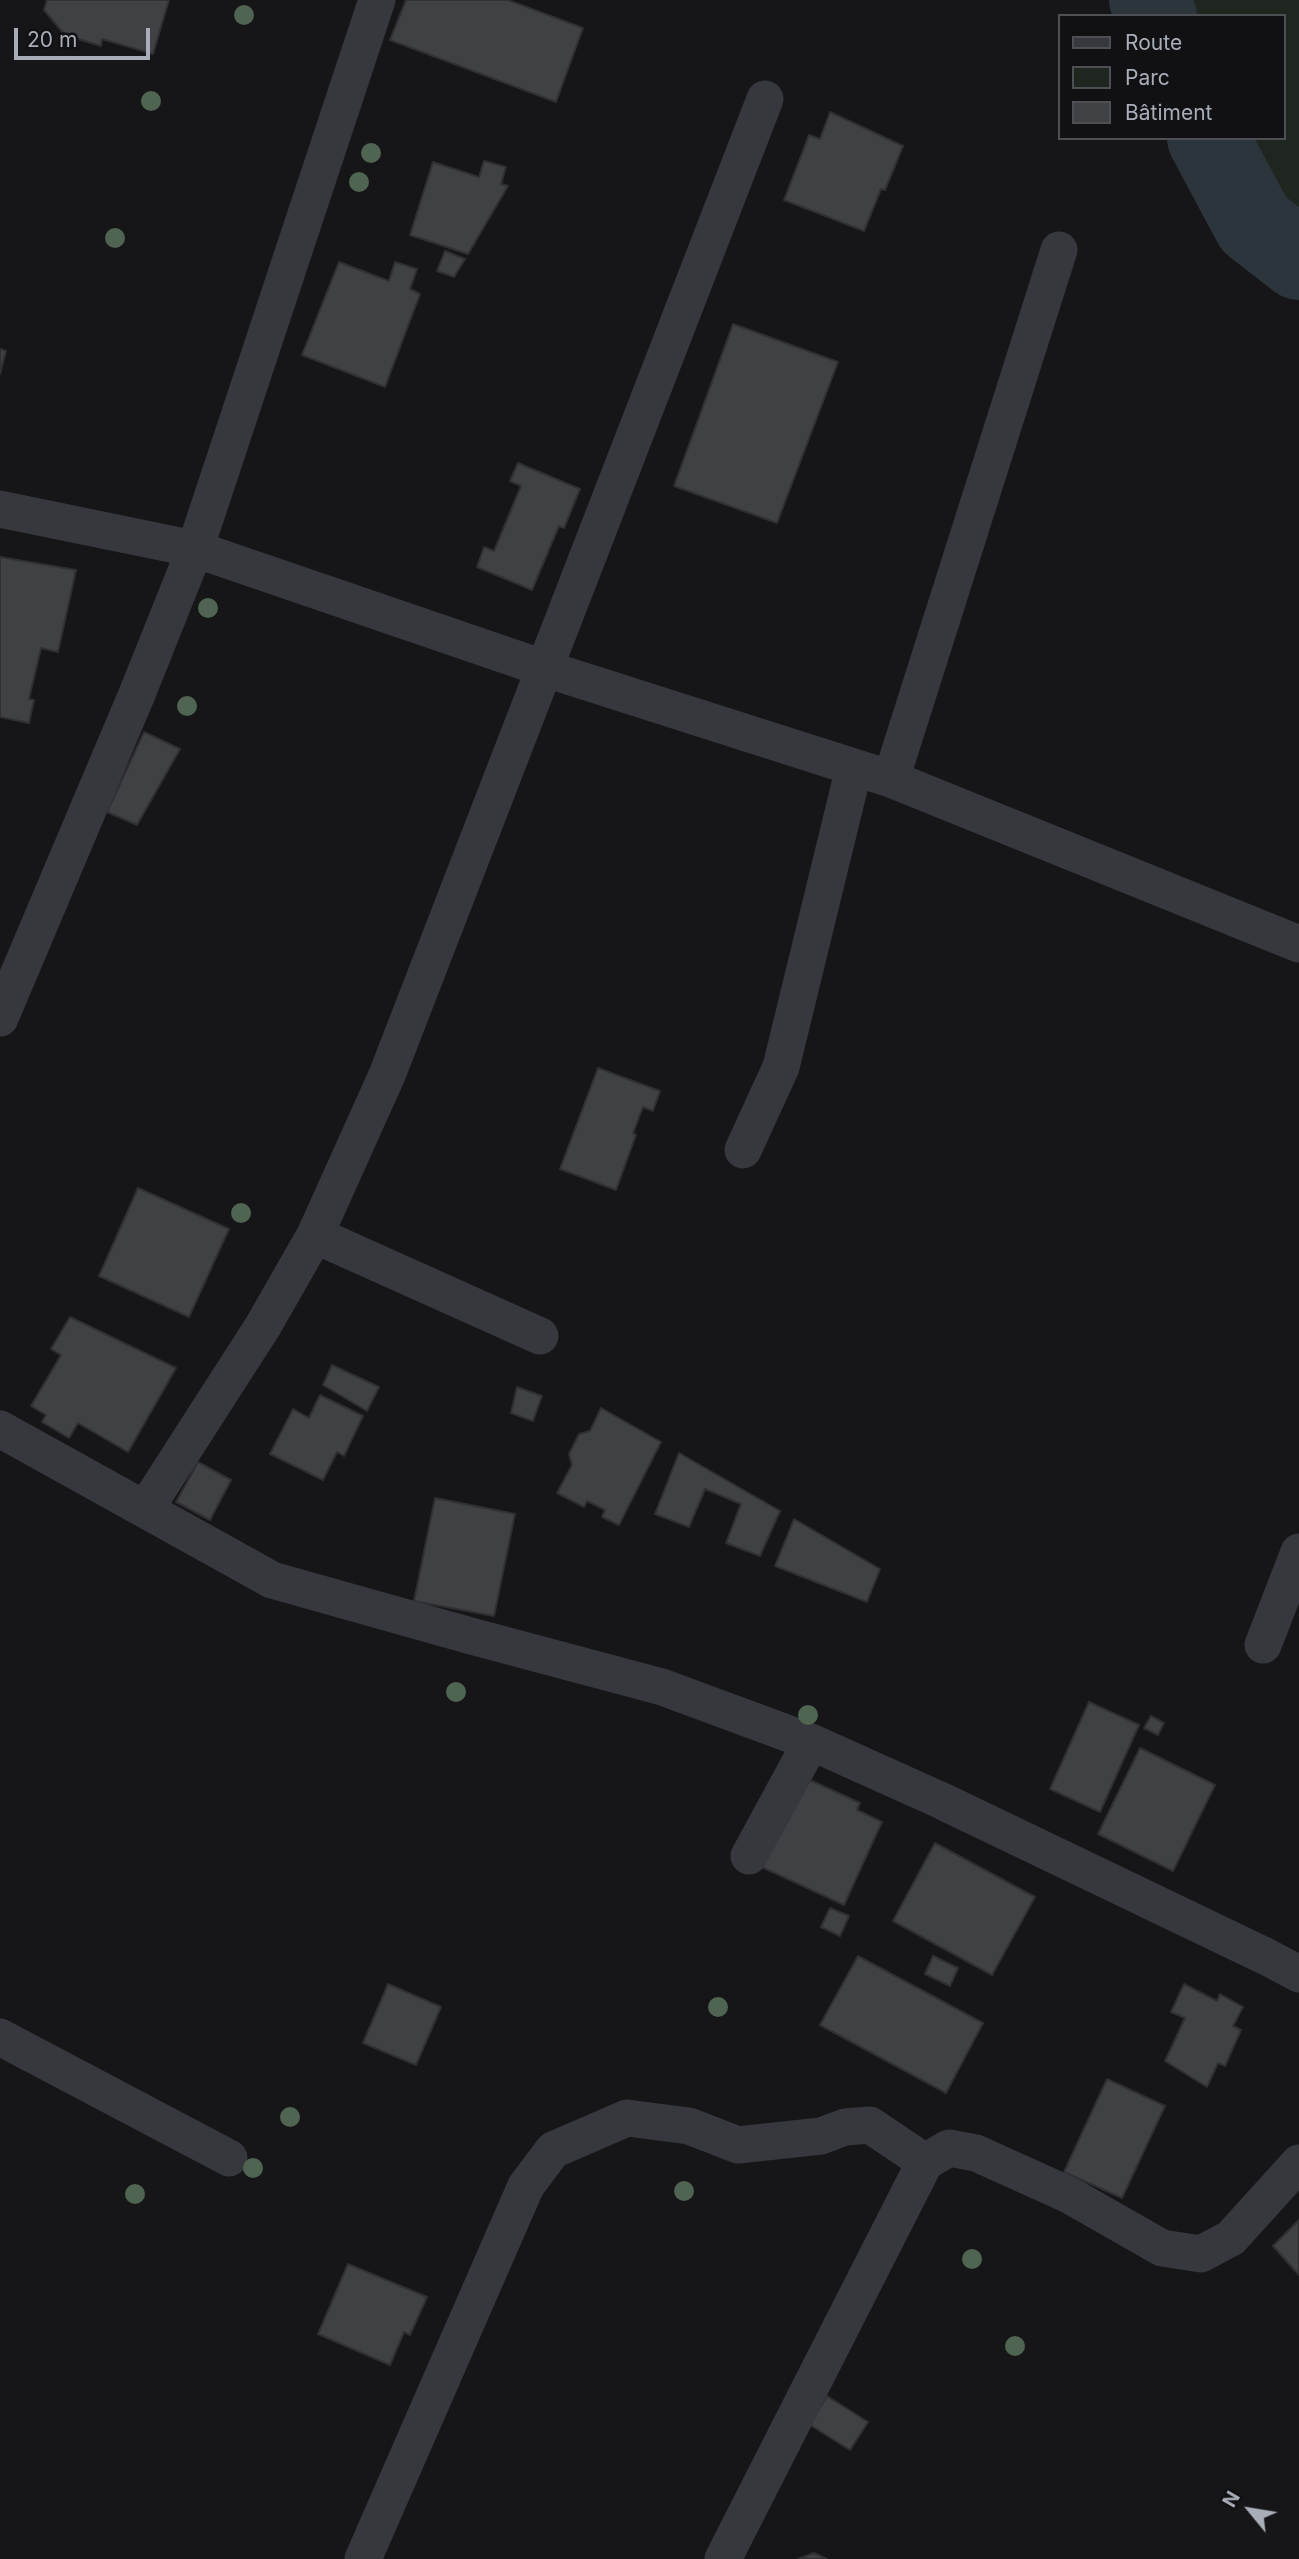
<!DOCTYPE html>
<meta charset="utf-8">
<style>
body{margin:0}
#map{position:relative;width:1299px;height:2559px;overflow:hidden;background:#161618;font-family:Inter,sans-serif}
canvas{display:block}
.legend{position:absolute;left:1058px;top:14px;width:228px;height:126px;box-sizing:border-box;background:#111113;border:2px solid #4d4f55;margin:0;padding:9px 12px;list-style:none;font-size:21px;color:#a8adb8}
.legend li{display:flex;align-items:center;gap:14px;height:35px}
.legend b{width:35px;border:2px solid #4d4f55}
.north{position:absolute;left:1215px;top:2475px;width:70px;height:70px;-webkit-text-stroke:5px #111113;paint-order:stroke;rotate:300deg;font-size:19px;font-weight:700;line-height:28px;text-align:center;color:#a8adb8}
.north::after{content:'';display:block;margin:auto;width:24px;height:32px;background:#a8adb8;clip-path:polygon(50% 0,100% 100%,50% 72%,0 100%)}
.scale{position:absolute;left:14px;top:28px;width:136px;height:32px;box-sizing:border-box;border:4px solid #a8adb8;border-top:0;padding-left:9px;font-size:21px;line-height:24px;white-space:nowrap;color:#a8adb8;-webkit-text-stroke:5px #111113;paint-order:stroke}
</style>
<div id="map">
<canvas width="1299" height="2559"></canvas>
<ul class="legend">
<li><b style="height:9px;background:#37383d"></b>Route</li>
<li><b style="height:19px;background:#1e261f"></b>Parc</li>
<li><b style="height:19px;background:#404145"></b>Bâtiment</li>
</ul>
<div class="north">N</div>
<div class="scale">20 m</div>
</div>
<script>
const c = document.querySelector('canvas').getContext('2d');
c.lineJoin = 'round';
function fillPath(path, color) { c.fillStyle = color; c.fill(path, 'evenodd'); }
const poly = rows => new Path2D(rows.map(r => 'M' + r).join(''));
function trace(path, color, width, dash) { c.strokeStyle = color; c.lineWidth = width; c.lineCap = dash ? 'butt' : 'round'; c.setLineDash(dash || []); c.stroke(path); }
fillPath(poly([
 [1150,0,1299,0,1299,259,1254,224,1208,138,1283,138,1283,16,1156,16]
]), '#1e261f');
trace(poly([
 [1150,0,1156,16],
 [1208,138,1254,224,1299,259]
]), '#2c353c', 82);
const building = poly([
 [47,0,169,0,153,54,102,39,101,46,65,35,44,10,47,0],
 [406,0,508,0,583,28,556,102,390,40,406,0],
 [830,112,903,146,885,190,881,189,864,231,784,200,809,135,820,139,830,112],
 [484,161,506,167,501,184,508,186,468,254,410,235,433,162,479,177,484,161],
 [445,251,465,259,454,277,437,271,445,251],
 [339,262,389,281,395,262,417,269,410,289,420,294,385,387,302,355,339,262],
 [733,324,838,362,777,523,674,486,733,324],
 [0,349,6,351,0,374,0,349],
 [518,463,580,489,564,528,559,526,532,590,477,567,484,547,494,551,521,486,510,481,518,463],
 [0,557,76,570,58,652,41,648,29,699,34,700,29,723,0,717,0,557],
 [144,732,180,749,137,825,107,812,144,732],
 [598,1068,660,1091,653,1111,643,1107,633,1133,636,1135,616,1190,560,1169,598,1068],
 [138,1188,229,1229,189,1317,99,1276,138,1188],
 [70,1317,176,1368,128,1452,78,1423,69,1438,42,1422,46,1415,31,1406,61,1355,51,1349,70,1317],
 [332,1365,379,1387,367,1411,323,1385,332,1365],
 [517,1387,542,1396,533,1421,511,1413,517,1387],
 [320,1395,363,1416,344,1456,337,1452,323,1480,270,1454,293,1409,309,1418,320,1395],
 [601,1408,661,1442,619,1525,602,1517,605,1510,587,1501,584,1507,557,1493,572,1465,569,1454,579,1434,590,1431,601,1408],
 [679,1453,780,1511,760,1556,726,1543,741,1504,705,1489,689,1527,655,1514,679,1453],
 [198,1462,231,1480,210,1520,176,1502,198,1462],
 [435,1498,515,1514,494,1616,414,1601,435,1498],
 [794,1519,880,1569,867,1602,775,1566,794,1519],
 [1089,1702,1139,1725,1100,1812,1050,1789,1089,1702],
 [1151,1716,1164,1723,1158,1735,1144,1728,1151,1716],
 [1140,1748,1215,1785,1173,1871,1098,1834,1140,1748],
 [812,1781,860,1803,857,1810,882,1822,844,1905,753,1863,787,1791,812,1781],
 [935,1843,1035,1897,992,1975,893,1921,935,1843],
 [830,1908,849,1916,840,1936,821,1927,830,1908],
 [858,1956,983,2023,946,2093,820,2025,858,1956],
 [933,1956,958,1968,950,1986,925,1974,933,1956],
 [388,1984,441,2007,416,2065,363,2043,388,1984],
 [1184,1984,1217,2001,1220,1994,1243,2007,1233,2026,1241,2030,1225,2066,1218,2063,1207,2087,1165,2061,1185,2018,1171,2012,1184,1984],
 [1107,2079,1165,2106,1122,2198,1064,2172,1107,2079],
 [1299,2220,1299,2275,1273,2246,1299,2220],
 [348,2264,427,2297,410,2335,404,2332,390,2365,318,2334,348,2264],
 [827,2396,868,2422,850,2450,810,2425,827,2396],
 [814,2553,827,2559,798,2559,814,2553]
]);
fillPath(building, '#404145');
trace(building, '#303034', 2);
trace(poly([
 [0,509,195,549,543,668,891,779,1299,944],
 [891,779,1059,250],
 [0,1018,137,694,195,549,377,0],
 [743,1150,781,1067,854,768],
 [315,1235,540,1336],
 [0,1429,272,1580,471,1636,662,1687,811,1742,940,1800,1267,1957,1299,1974],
 [146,1508,263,1326,315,1235,387,1075,765,99],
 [1263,1645,1299,1552],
 [749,1856,811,1742],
 [0,2037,229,2158],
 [363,2559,526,2186,553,2150,627,2118,689,2126,738,2145,821,2136,845,2127,870,2125,925,2162],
 [723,2559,925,2162,949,2148,976,2153,1069,2195,1162,2248,1201,2254,1231,2238,1299,2163]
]), '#37383d', 37);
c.fillStyle = '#506452';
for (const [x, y] of [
 [244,15],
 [151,101],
 [371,153],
 [359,182],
 [115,238],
 [208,608],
 [187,706],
 [241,1213],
 [456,1692],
 [808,1715],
 [718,2007],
 [290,2117],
 [253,2168],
 [684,2191],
 [135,2194],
 [972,2259],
 [1015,2346]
]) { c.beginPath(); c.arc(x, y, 10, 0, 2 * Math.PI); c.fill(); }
</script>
